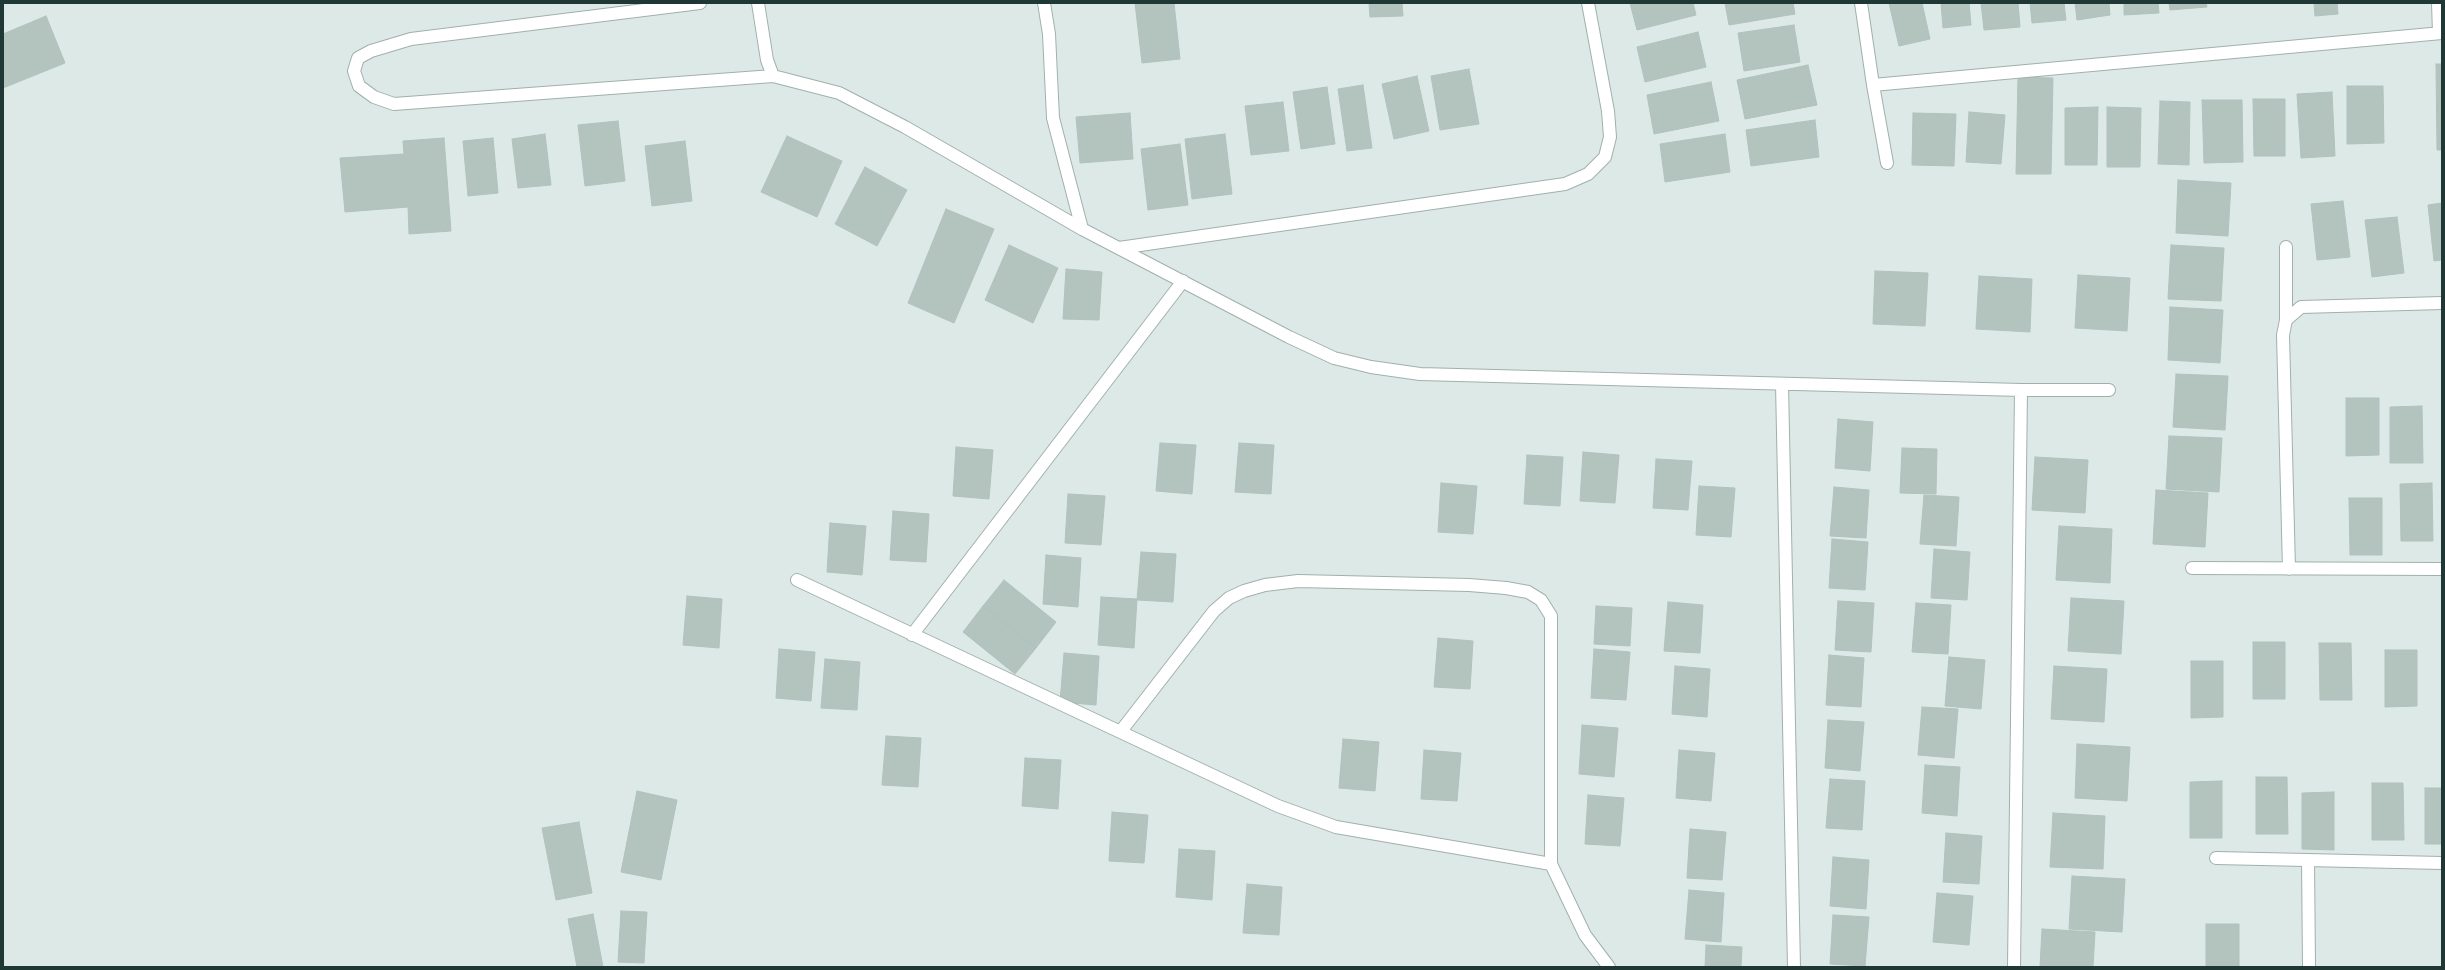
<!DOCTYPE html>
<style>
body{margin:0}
#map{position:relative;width:2445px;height:970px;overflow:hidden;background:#dde9e6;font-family:"Public Sans",sans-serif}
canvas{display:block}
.frame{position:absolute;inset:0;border:4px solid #1f3836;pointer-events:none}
</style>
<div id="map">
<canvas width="2445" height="970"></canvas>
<div class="frame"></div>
</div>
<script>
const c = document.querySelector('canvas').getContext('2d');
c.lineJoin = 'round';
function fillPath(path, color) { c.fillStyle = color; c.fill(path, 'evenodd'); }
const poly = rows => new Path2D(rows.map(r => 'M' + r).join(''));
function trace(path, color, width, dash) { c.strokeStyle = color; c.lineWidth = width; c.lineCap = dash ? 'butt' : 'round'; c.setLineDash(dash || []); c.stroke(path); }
const building = poly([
 [1135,3,1174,3,1180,59,1142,63,1135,3],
 [1369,3,1402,3,1403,16,1370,17,1369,3],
 [1630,3,1693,3,1696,15,1637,30,1630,3],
 [1725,3,1793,3,1795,14,1729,25,1725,3],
 [1889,3,1922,3,1930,39,1899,46,1889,3],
 [1941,3,1969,3,1971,25,1943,28,1941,3],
 [1981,3,2018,3,2020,27,1984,30,1981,3],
 [2030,3,2064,3,2066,20,2032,23,2030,3],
 [2075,3,2109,3,2110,15,2077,20,2075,3],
 [2124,3,2158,3,2159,13,2124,15,2124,3],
 [2169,3,2206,3,2207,7,2170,10,2169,3],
 [2314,3,2337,3,2338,14,2315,16,2314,3],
 [46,16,65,63,3,88,3,34,46,16],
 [1794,25,1800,62,1744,71,1738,33,1794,25],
 [1698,32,1706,67,1645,82,1637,47,1698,32],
 [2436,64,2442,64,2442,150,2437,150,2436,64],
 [1808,65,1817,105,1745,119,1737,80,1808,65],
 [1469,69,1479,124,1440,130,1431,76,1469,69],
 [1417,76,1429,131,1394,139,1382,84,1417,76],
 [2018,77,2053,78,2051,174,2016,174,2018,77],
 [1711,82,1719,121,1654,134,1647,95,1711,82],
 [1363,85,1372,148,1347,151,1338,89,1363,85],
 [2347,86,2383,86,2384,143,2347,144,2347,86],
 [1327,87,1335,144,1301,149,1293,92,1327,87],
 [2332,92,2335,156,2301,158,2297,94,2332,92],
 [2253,99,2285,99,2285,156,2254,156,2253,99],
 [2202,100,2242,100,2243,162,2204,163,2202,100],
 [2160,101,2190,102,2189,165,2158,164,2160,101],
 [1283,102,1289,151,1251,155,1245,106,1283,102],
 [2098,107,2097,165,2065,165,2065,108,2098,107],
 [2107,107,2141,108,2140,167,2107,167,2107,107],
 [1969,112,2005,115,2001,164,1966,162,1969,112],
 [1130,113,1133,159,1080,163,1076,117,1130,113],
 [1913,113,1956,114,1954,166,1912,165,1913,113],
 [1815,120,1819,157,1751,166,1746,130,1815,120],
 [618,121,625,181,585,186,578,125,618,121],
 [545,134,551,185,518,188,512,139,545,134],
 [1225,134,1232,194,1192,199,1185,139,1225,134],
 [1725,134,1730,172,1665,182,1660,144,1725,134],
 [787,136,842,161,817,217,761,192,787,136],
 [444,138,451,231,409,234,408,207,345,212,340,158,404,154,403,141,444,138],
 [493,138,498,193,468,196,463,141,493,138],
 [685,141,692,201,652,206,645,146,685,141],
 [1180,144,1188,205,1148,210,1141,149,1180,144],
 [865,167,907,190,877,246,835,224,865,167],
 [2178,180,2231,183,2228,236,2176,233,2178,180],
 [2343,201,2350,257,2317,260,2311,204,2343,201],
 [2442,203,2442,260,2434,261,2428,205,2442,203],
 [946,209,994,229,954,323,908,303,946,209],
 [2397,217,2404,273,2372,277,2365,220,2397,217],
 [1009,245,1058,268,1033,323,985,300,1009,245],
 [2171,245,2224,248,2221,301,2168,299,2171,245],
 [1066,269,1102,272,1099,320,1063,319,1066,269],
 [1875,271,1928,273,1925,326,1873,324,1875,271],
 [2078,275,2130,278,2127,331,2075,328,2078,275],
 [1979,276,2032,279,2030,332,1976,329,1979,276],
 [2170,307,2223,310,2220,363,2168,360,2170,307],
 [2176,374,2228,376,2225,430,2173,427,2176,374],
 [2346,398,2379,398,2379,455,2346,456,2346,398],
 [2422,406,2423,463,2390,463,2390,407,2422,406],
 [1838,419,1873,422,1870,471,1835,468,1838,419],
 [2169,436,2222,438,2219,492,2166,489,2169,436],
 [1160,443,1196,445,1192,494,1156,491,1160,443],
 [1239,443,1274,445,1271,494,1235,492,1239,443],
 [956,447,993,450,989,499,953,496,956,447],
 [1902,448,1937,449,1936,494,1900,493,1902,448],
 [1583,452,1619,455,1615,503,1580,501,1583,452],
 [1527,455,1563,457,1560,506,1524,504,1527,455],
 [2035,457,2088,460,2085,513,2032,510,2035,457],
 [1656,459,1692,461,1688,510,1653,508,1656,459],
 [1441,483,1477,486,1473,534,1438,532,1441,483],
 [2432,483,2433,541,2401,541,2400,484,2432,483],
 [1699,486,1735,488,1731,537,1696,535,1699,486],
 [1834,487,1869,490,1866,538,1830,536,1834,487],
 [2156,490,2208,493,2205,547,2153,544,2156,490],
 [1068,494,1105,496,1101,545,1065,543,1068,494],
 [1924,495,1959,497,1956,546,1920,544,1924,495],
 [2349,498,2382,498,2382,555,2350,555,2349,498],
 [893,511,929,514,926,562,890,560,893,511],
 [830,523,866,526,862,575,827,572,830,523],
 [2059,526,2112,529,2110,583,2056,580,2059,526],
 [1832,539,1868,542,1865,590,1829,588,1832,539],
 [1934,549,1970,552,1967,600,1931,598,1934,549],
 [1141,552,1176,554,1173,602,1137,600,1141,552],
 [1046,555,1081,558,1078,607,1043,604,1046,555],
 [1004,580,1056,622,1036,648,983,606,1004,580],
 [687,596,722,599,719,648,683,645,687,596],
 [1101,597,1137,599,1134,648,1098,645,1101,597],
 [2071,598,2124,601,2121,654,2068,651,2071,598],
 [1838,601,1874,603,1871,652,1835,650,1838,601],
 [1668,602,1703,605,1700,653,1664,651,1668,602],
 [1916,603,1951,605,1948,654,1912,652,1916,603],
 [983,606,1036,648,1015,674,963,632,983,606],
 [1596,606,1632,608,1630,646,1594,644,1596,606],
 [1438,638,1473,641,1470,689,1434,687,1438,638],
 [2253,642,2285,642,2285,699,2253,699,2253,642],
 [2319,643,2351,643,2352,700,2320,700,2319,643],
 [779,649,815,652,811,701,776,698,779,649],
 [1594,649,1630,652,1626,700,1591,698,1594,649],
 [2385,650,2417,650,2417,706,2385,707,2385,650],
 [1064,653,1099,656,1096,705,1060,702,1064,653],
 [1829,655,1864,658,1861,707,1826,705,1829,655],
 [1949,657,1985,660,1981,709,1945,706,1949,657],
 [825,659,860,662,857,710,821,708,825,659],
 [2191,661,2223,661,2223,717,2191,718,2191,661],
 [1675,666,1710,669,1707,717,1672,714,1675,666],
 [2054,666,2107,669,2104,722,2051,719,2054,666],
 [1922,707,1958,709,1954,758,1918,755,1922,707],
 [1828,720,1864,722,1860,771,1825,768,1828,720],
 [1582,725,1618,728,1614,777,1579,774,1582,725],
 [886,736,921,738,918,787,882,785,886,736],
 [1343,739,1379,742,1375,791,1339,788,1343,739],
 [2077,744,2130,747,2127,801,2075,798,2077,744],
 [1424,750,1461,753,1457,801,1421,799,1424,750],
 [1679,750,1715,753,1711,801,1676,798,1679,750],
 [1025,758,1061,760,1058,809,1022,806,1025,758],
 [1925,765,1960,767,1957,816,1922,813,1925,765],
 [2256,777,2287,777,2288,834,2256,834,2256,777],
 [1830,779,1865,781,1862,830,1826,828,1830,779],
 [2222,781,2222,838,2190,838,2190,782,2222,781],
 [2372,783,2403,783,2404,840,2372,840,2372,783],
 [2425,788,2442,788,2442,844,2425,844,2425,788],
 [637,791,677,800,661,880,621,872,637,791],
 [2334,792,2334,850,2302,849,2302,793,2334,792],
 [1588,795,1624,798,1620,846,1585,844,1588,795],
 [1112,812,1148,815,1144,863,1109,861,1112,812],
 [2053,813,2105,816,2103,869,2050,867,2053,813],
 [579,822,592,893,556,900,542,828,579,822],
 [1690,829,1726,832,1722,880,1687,878,1690,829],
 [1946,833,1982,836,1979,884,1943,882,1946,833],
 [1179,849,1215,851,1212,900,1176,897,1179,849],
 [1833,857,1869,860,1866,909,1830,906,1833,857],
 [2072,876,2125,879,2122,932,2069,929,2072,876],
 [1247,884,1282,887,1279,935,1243,933,1247,884],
 [1689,890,1724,893,1721,942,1685,939,1689,890],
 [1937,893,1973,896,1969,945,1933,942,1937,893],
 [621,911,647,912,644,963,618,962,621,911],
 [593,914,603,967,577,967,568,919,593,914],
 [1833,915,1869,917,1865,966,1830,964,1833,915],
 [2206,924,2239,924,2239,967,2206,967,2206,924],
 [2042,929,2095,932,2093,967,2040,967,2042,929],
 [1706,945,1742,947,1741,967,1705,967,1706,945]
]);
fillPath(building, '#b3c4bf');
trace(building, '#b0c2be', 1);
const minor = poly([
 [700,3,411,39,371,51,358,58,354,71,359,86,374,97,394,104,773,76],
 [758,3,767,60,773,76,839,93,905,127,1082,229,1289,337,1334,358,1371,367,1420,374,2021,390,2109,390],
 [1044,3,1049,34,1053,118,1082,229],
 [1861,3,1873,85,1887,163],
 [2438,3,2439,33],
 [1873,85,2442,33],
 [2286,247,2286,320],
 [1119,248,1565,184,1588,174,1605,157,1610,137,1608,111,1588,3],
 [1782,384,1794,967],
 [2192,568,2442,569],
 [2289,569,2283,335,2286,320,2301,307,2442,303],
 [797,580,1278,806,1336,827,1551,864],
 [912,635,1183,281],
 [1121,731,1214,611,1229,598,1244,591,1265,585,1298,581,1469,585,1506,588,1528,592,1541,600,1551,616,1551,864,1585,935,1609,967],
 [2216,858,2442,863],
 [2308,860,2309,967],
 [2014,967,2021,390]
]);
trace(minor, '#a0b0ae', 14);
trace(minor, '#fff', 12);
</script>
